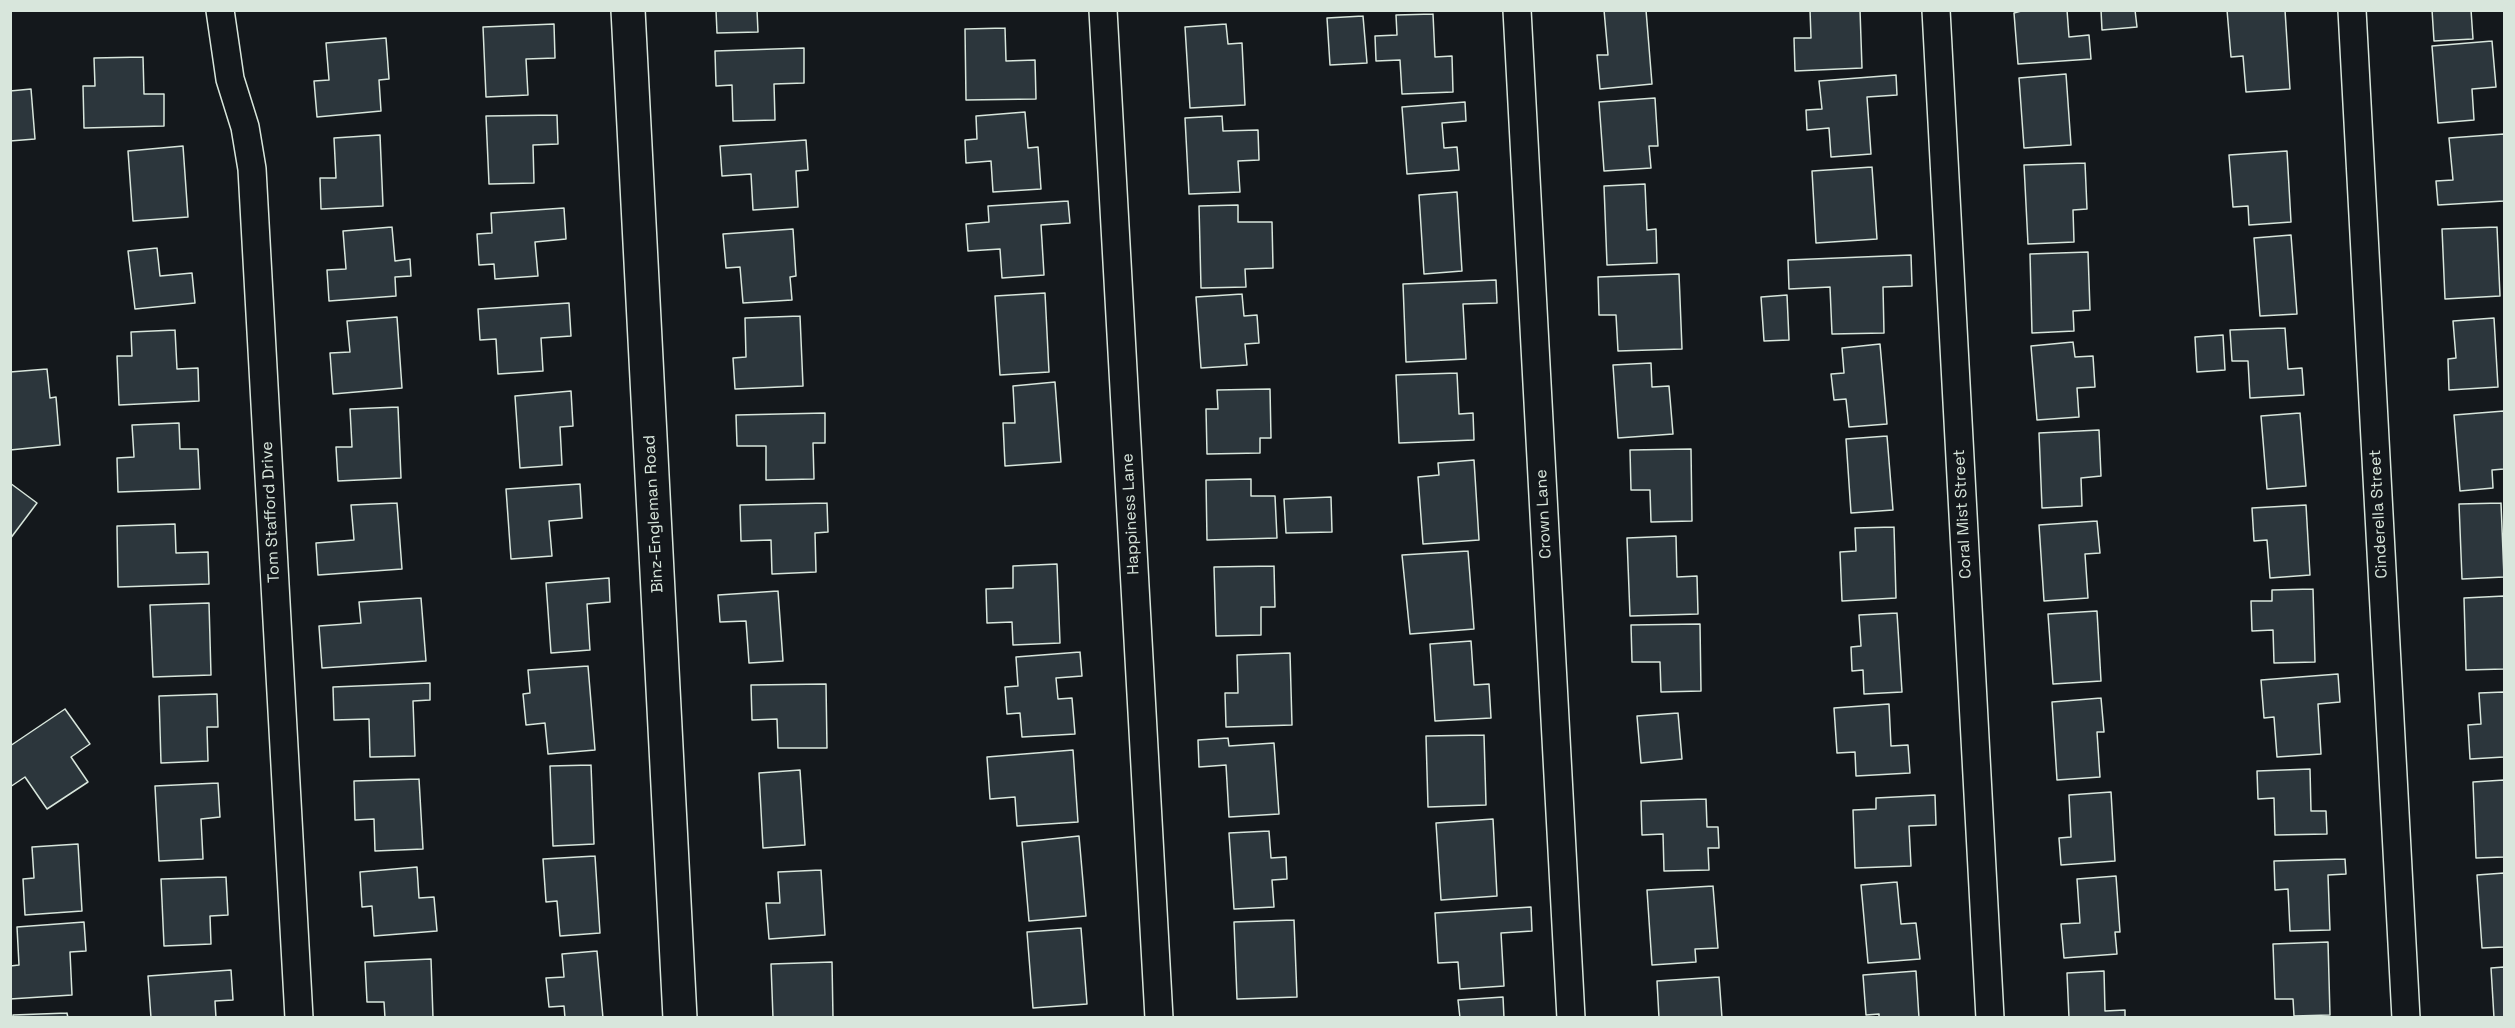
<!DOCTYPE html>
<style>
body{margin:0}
#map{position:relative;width:2515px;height:1028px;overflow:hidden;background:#14181c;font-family:"Space Grotesk",sans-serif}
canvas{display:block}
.frame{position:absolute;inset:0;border:12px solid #d8e6dc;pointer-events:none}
</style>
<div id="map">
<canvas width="2515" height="1028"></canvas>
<div class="frame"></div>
</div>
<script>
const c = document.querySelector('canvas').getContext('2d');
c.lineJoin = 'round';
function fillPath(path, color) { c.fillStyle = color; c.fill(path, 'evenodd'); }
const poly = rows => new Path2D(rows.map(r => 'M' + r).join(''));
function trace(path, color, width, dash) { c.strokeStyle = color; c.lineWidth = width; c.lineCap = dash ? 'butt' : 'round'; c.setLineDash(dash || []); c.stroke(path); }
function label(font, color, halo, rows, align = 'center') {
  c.font = font + ' "Space Grotesk",sans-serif'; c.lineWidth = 4.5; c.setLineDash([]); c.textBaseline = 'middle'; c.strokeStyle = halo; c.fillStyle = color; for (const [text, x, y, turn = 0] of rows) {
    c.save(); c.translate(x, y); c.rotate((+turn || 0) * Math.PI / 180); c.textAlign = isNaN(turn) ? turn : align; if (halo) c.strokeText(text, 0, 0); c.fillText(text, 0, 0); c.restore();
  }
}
const building = poly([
 [716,10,757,10,758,32,717,33,716,10],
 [1604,10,1646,10,1652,84,1600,89,1597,55,1608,55,1604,10],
 [1810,10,1860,10,1862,68,1795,71,1794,38,1811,38,1810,10],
 [2025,10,2067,10,2069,37,2089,35,2091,59,2018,64,2014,13,2025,10],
 [2101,10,2135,10,2137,27,2102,30,2101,10],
 [2227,10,2285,10,2290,89,2246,92,2243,56,2231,57,2227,10],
 [2432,10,2471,10,2473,39,2434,41,2432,10],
 [1433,14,1435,57,1452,56,1453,92,1402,94,1400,60,1376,61,1375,36,1397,35,1396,15,1433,14],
 [1363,16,1367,63,1330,65,1327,18,1363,16],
 [554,24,555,58,526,59,528,95,486,97,483,27,554,24],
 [1226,24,1228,44,1242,43,1245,105,1190,108,1185,27,1226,24],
 [1005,28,1006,61,1035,60,1036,99,966,100,965,29,1005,28],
 [386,38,389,79,379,80,381,111,317,117,314,81,329,80,326,43,386,38],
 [2492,41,2496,87,2472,89,2474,120,2438,123,2432,46,2492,41],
 [804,48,804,83,774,84,775,120,733,121,732,85,716,86,715,51,804,48],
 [143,57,144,94,164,94,164,126,84,128,83,86,95,86,94,58,143,57],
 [2066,74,2071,145,2024,148,2019,78,2066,74],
 [1896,75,1897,95,1867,97,1871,154,1831,157,1829,128,1807,130,1806,110,1822,109,1819,81,1896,75],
 [31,89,35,139,10,141,10,91,31,89],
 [1655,98,1658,146,1649,146,1651,168,1604,171,1599,102,1655,98],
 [1465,102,1466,121,1442,123,1444,148,1457,147,1459,170,1407,174,1402,107,1465,102],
 [1025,112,1028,148,1038,147,1041,189,993,192,991,161,966,163,965,140,977,139,976,116,1025,112],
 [557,115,558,144,533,145,534,183,489,184,486,116,557,115],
 [1222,116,1223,131,1258,130,1259,160,1238,161,1240,192,1189,194,1185,118,1222,116],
 [2504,134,2504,201,2438,205,2436,181,2453,180,2449,138,2504,134],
 [380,135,383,206,321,209,320,178,336,178,334,138,380,135],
 [806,140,808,170,796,171,798,207,753,210,751,174,722,176,720,146,806,140],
 [183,146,188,217,133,221,128,151,183,146],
 [2287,151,2291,222,2249,225,2248,206,2233,207,2229,155,2287,151],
 [2085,163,2087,209,2073,210,2074,242,2028,244,2024,165,2085,163],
 [1872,167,1877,239,1816,243,1812,171,1872,167],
 [1645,184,1647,230,1656,229,1657,263,1607,265,1604,186,1645,184],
 [1457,192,1462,271,1424,274,1419,195,1457,192],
 [1068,201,1070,223,1041,225,1044,275,1002,278,1000,249,968,251,966,224,989,222,988,206,1068,201],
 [1238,205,1238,222,1272,222,1273,268,1245,269,1246,287,1201,288,1199,206,1238,205],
 [564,208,566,239,535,242,538,276,495,279,494,264,479,265,477,234,492,233,491,213,564,208],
 [392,227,395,261,410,259,411,276,395,277,396,296,329,301,327,270,346,269,343,231,392,227],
 [2497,227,2500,296,2445,299,2442,229,2497,227],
 [793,229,796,276,790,277,792,300,743,303,740,267,726,268,723,234,793,229],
 [2291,235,2297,314,2260,316,2254,238,2291,235],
 [157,248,160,276,192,273,195,303,135,309,128,251,157,248],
 [2088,252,2090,310,2073,311,2074,331,2032,333,2030,254,2088,252],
 [1911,255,1912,286,1883,287,1884,333,1832,334,1830,287,1789,289,1788,260,1911,255],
 [1679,274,1682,349,1618,351,1616,315,1599,315,1598,277,1679,274],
 [1496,280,1497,303,1463,304,1466,359,1406,362,1403,284,1496,280],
 [1045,293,1049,372,1000,375,995,296,1045,293],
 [1242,294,1244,316,1257,315,1259,343,1245,344,1247,365,1201,368,1196,297,1242,294],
 [1787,295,1789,340,1764,341,1761,297,1787,295],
 [569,303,571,336,541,338,543,371,498,374,496,339,480,340,478,309,569,303],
 [800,316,803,386,735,389,733,358,746,357,745,318,800,316],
 [397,317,402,388,333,394,330,353,350,352,347,321,397,317],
 [2494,318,2498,387,2449,390,2448,359,2456,358,2453,321,2494,318],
 [2285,328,2288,369,2302,368,2304,395,2250,398,2248,361,2232,361,2230,330,2285,328],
 [175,330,177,369,198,368,199,401,119,405,117,356,132,356,131,332,175,330],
 [2223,335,2225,370,2197,372,2195,337,2223,335],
 [2073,342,2075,357,2093,356,2095,387,2077,388,2079,417,2037,420,2031,346,2073,342],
 [1880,344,1887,424,1849,427,1846,399,1834,400,1831,374,1844,373,1842,348,1880,344],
 [1651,363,1652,387,1669,386,1673,434,1618,438,1613,365,1651,363],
 [47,369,50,398,56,397,60,445,10,450,10,372,47,369],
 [1457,373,1459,414,1473,413,1474,440,1399,443,1396,375,1457,373],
 [1055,382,1061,462,1005,466,1003,423,1015,423,1013,386,1055,382],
 [1270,389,1271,438,1260,438,1260,453,1207,454,1206,409,1218,409,1217,390,1270,389],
 [571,391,573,426,560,427,562,465,520,468,515,396,571,391],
 [398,407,401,478,338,481,336,447,352,447,350,409,398,407],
 [2504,411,2504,469,2492,470,2493,488,2460,491,2454,415,2504,411],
 [825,413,825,443,813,443,814,479,766,480,766,446,737,446,736,415,825,413],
 [2300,413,2306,486,2267,489,2261,416,2300,413],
 [179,423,180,449,198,449,200,489,118,492,117,458,134,457,132,425,179,423],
 [2099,430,2101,476,2081,478,2082,506,2042,508,2039,433,2099,430],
 [1887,436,1893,510,1851,513,1846,439,1887,436],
 [1691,449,1692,521,1651,522,1650,490,1631,490,1630,450,1691,449],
 [1474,460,1479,540,1423,544,1418,477,1439,475,1438,463,1474,460],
 [1251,479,1251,496,1275,496,1277,538,1207,540,1206,480,1251,479],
 [10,483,37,503,10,539,10,483],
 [580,484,582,518,549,521,552,556,511,559,506,489,580,484],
 [1331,497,1332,532,1286,533,1284,499,1331,497],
 [397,503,402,569,318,575,316,543,354,540,351,505,397,503],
 [827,503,828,532,815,533,816,572,772,574,771,540,741,541,740,505,827,503],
 [2501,503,2504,577,2462,579,2459,504,2501,503],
 [2306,505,2310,575,2270,578,2267,540,2254,541,2252,508,2306,505],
 [2097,521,2100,553,2085,554,2088,598,2044,601,2039,525,2097,521],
 [175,524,176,553,208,552,209,584,118,587,117,526,175,524],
 [1894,527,1896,598,1842,601,1840,552,1856,551,1855,528,1894,527],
 [1676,536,1677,577,1697,576,1698,614,1630,616,1627,538,1676,536],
 [1468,551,1474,629,1410,634,1402,555,1468,551],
 [1057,564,1060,643,1013,645,1012,622,987,623,986,589,1013,588,1013,566,1057,564],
 [1274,566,1275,607,1261,607,1261,635,1216,636,1214,567,1274,566],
 [609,578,610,602,587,604,590,650,551,653,546,583,609,578],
 [2313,589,2315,662,2274,663,2273,630,2252,631,2251,601,2272,601,2272,590,2313,589],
 [778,591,783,661,749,663,746,621,720,622,718,595,778,591],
 [2504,596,2504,669,2466,670,2464,598,2504,596],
 [421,598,426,661,322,668,319,626,361,623,359,602,421,598],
 [209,603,211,675,153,677,150,605,209,603],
 [2097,611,2101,681,2053,684,2048,614,2097,611],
 [1897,613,1902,692,1864,694,1863,670,1852,671,1851,647,1861,646,1859,615,1897,613],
 [1700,624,1701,691,1661,692,1660,662,1632,662,1631,625,1700,624],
 [1471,641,1474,685,1489,684,1491,718,1435,721,1430,644,1471,641],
 [1080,652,1082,676,1056,678,1058,699,1072,698,1075,734,1022,737,1020,713,1007,714,1005,687,1018,686,1016,657,1080,652],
 [1290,653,1292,725,1226,727,1225,693,1238,693,1237,655,1290,653],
 [588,666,595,750,548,754,545,723,526,725,523,694,530,693,528,670,588,666],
 [2338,674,2340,702,2318,704,2321,754,2277,757,2274,717,2264,718,2261,680,2338,674],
 [430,683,430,700,413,701,415,756,370,757,369,719,334,720,333,687,430,683],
 [826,684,827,748,778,748,777,719,752,720,751,685,826,684],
 [2504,692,2504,757,2470,759,2468,725,2481,724,2479,693,2504,692],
 [217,694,218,727,207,727,208,761,161,763,159,696,217,694],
 [2101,698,2104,732,2097,732,2100,777,2057,780,2052,702,2101,698],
 [1889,704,1891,746,1908,745,1910,773,1856,776,1855,752,1837,753,1834,708,1889,704],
 [65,709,90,744,71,757,88,782,47,809,25,777,10,787,10,746,65,709],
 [1678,713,1682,759,1641,763,1637,716,1678,713],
 [1484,735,1486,805,1428,807,1426,736,1484,735],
 [1228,738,1229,746,1274,743,1279,814,1229,817,1226,765,1199,767,1198,740,1228,738],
 [1073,750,1078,822,1017,826,1015,797,990,799,987,757,1073,750],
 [591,765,594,844,553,846,550,766,591,765],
 [2310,769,2311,811,2326,811,2327,834,2275,835,2274,798,2258,799,2257,771,2310,769],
 [800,770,805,845,763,848,759,773,800,770],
 [419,779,423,849,375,851,374,819,355,820,354,781,419,779],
 [2504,780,2504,857,2476,858,2473,782,2504,780],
 [218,783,220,817,201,819,203,859,159,861,155,786,218,783],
 [2111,792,2115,861,2061,865,2059,838,2071,837,2069,795,2111,792],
 [1935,795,1936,825,1909,826,1911,866,1855,868,1853,810,1876,809,1876,798,1935,795],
 [1706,799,1707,827,1718,827,1719,848,1708,848,1709,870,1664,871,1663,834,1642,835,1641,801,1706,799],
 [1493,819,1497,896,1441,900,1436,823,1493,819],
 [1269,831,1271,858,1286,857,1287,879,1272,880,1274,907,1234,909,1229,833,1269,831],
 [1079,836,1086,916,1029,921,1022,842,1079,836],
 [78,844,82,911,25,915,23,879,34,878,32,847,78,844],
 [595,856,600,933,560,936,557,901,546,902,543,859,595,856],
 [2345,859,2346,874,2328,875,2330,930,2290,931,2288,889,2275,890,2274,861,2345,859],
 [417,867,419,898,434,897,437,931,374,936,372,906,362,907,360,872,417,867],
 [821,870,825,935,769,939,766,903,780,903,778,872,821,870],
 [2504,873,2504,947,2482,948,2477,875,2504,873],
 [2116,876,2120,932,2115,932,2117,954,2064,958,2061,924,2080,923,2077,879,2116,876],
 [226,877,228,915,210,916,211,944,164,946,161,879,226,877],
 [1897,882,1901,924,1916,923,1920,959,1868,963,1861,885,1897,882],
 [1713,886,1718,948,1695,949,1696,962,1652,965,1647,890,1713,886],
 [1531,907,1532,931,1501,933,1504,986,1460,989,1458,962,1438,963,1435,913,1531,907],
 [1294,920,1297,997,1237,999,1234,922,1294,920],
 [84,922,86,951,70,952,72,995,10,999,10,966,19,965,17,927,84,922],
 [1081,928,1087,1004,1033,1008,1027,932,1081,928],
 [2328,942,2330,1015,2294,1016,2293,999,2275,999,2273,944,2328,942],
 [597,951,603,1018,565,1018,564,1006,549,1007,546,978,564,977,562,954,597,951],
 [431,959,433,1018,385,1018,384,1002,367,1002,365,962,431,959],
 [832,962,833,1018,773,1018,771,964,832,962],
 [2504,967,2504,1018,2494,1018,2491,968,2504,967],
 [231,970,233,1000,215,1001,216,1018,151,1018,148,976,231,970],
 [1916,971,1919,1018,1879,1018,1879,1014,1866,1015,1863,975,1916,971],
 [2104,971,2105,1011,2125,1010,2125,1018,2069,1018,2067,973,2104,971],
 [1719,977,1722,1018,1659,1018,1657,981,1719,977],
 [1503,997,1504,1018,1460,1018,1458,1000,1503,997],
 [67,1013,68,1018,13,1018,13,1015,67,1013]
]);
fillPath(building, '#2c363c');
trace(building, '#d8e6dc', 1.5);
const street = poly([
 [220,10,230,79,245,127,252,169,299,1018],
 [1103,10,1159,1018],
 [1517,10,1571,1018],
 [1936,10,1990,1018],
 [2352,10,2406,1018]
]);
const secondary = poly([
 [628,10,680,1018]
]);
trace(street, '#d8e6dc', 30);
trace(secondary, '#d8e6dc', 36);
trace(street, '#14181c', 27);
trace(secondary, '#14181c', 33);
label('16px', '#d8e6dc', '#14181c', [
 ["Tom Stafford Drive",271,512,-93],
 ["Binz-Engleman Road",654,514,-93],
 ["Happiness Lane",1131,514,-93],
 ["Crown Lane",1544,514,-93],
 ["Coral Mist Street",1963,514,-93],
 ["Cinderella Street",2379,514,-93]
]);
</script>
